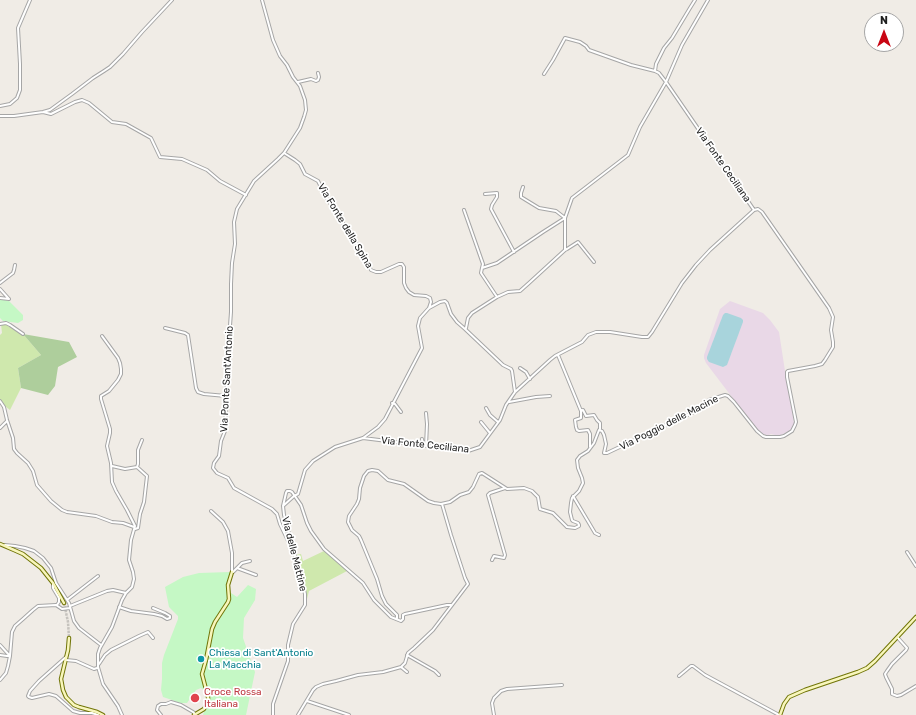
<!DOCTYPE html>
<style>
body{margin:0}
#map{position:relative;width:916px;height:715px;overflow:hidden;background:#f0ece6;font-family:Rubik,sans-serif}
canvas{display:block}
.north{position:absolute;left:864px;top:12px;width:40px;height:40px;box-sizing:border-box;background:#fff;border:1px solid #a5a5a5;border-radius:50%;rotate:0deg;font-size:11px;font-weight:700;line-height:16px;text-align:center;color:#1f1f1f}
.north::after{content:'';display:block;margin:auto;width:14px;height:18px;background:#c90614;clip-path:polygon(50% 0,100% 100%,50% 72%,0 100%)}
</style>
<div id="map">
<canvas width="916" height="715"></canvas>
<div class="north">N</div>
</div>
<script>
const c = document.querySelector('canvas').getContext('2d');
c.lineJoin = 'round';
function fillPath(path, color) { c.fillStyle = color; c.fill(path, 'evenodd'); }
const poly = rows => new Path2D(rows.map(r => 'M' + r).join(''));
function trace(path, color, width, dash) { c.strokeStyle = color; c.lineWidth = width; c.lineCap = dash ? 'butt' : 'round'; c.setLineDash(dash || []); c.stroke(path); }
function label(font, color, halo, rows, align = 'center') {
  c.font = font + ' Rubik,sans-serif'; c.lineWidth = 3.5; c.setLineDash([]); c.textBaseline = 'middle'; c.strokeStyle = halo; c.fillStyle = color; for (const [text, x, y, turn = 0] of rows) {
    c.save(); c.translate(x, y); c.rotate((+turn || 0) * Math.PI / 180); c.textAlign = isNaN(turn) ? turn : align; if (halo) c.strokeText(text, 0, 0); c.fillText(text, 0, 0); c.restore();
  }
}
fillPath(poly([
 [730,301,763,313,770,320,779,332,785,371,794,423,794,426,791,430,781,435,775,435,771,434,766,436,765,434,762,434,757,430,706,363,704,358,704,355,720,309]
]), '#e9d8e7');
fillPath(poly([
 [6,323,23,334,41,355,18,368,21,388,10,410,0,402,0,335,2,333,1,324],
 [324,551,346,568,347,571,309,591,307,599,296,555,301,554,303,561]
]), '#cfe8ad');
fillPath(poly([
 [23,334,69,342,77,357,58,367,55,386,48,395,21,388,18,368,41,355]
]), '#aece9c');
fillPath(poly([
 [0,299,9,301,23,315,23,320,18,323,3,321,0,318],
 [230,572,228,580,231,593,237,597,248,585,256,589,255,600,244,618,243,638,255,672,246,715,203,715,204,712,209,706,210,701,209,695,201,688,196,690,187,703,181,703,163,697,161,690,162,679,162,663,164,655,178,619,178,616,169,607,165,587,183,577,199,573]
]), '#c5f8c5');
fillPath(poly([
 [725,313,727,313,741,318,743,320,743,322,727,365,723,367,709,362,707,359,707,357,723,315]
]), '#a8d4dc');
trace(poly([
 [64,603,68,622,69,638]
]), '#c6c3be', 2.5, [2.5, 1]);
const street = poly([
 [262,0,273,40,280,56,287,65,293,77,300,86,305,100,306,110,304,117,300,128,284,153,278,159,254,181,237,209,234,222,235,244,232,263,231,284,231,312,228,353,225,431,221,441,219,456,214,463,213,468,217,473,228,478,234,488,272,509,277,514,280,524,291,547],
 [655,71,656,64,664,48,672,38,690,8,695,0],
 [544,74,553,60,565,38,580,42,586,46,589,50,631,65,655,71,659,73,666,82,754,210],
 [298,82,311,79,316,81,318,80,319,77,318,73],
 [0,106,10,104,17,98,20,90,20,64,18,28,30,0],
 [43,112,51,114,75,102,82,100,89,103,112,122,126,124,151,138,160,157,182,159,207,170,220,181,246,195],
 [0,116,14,116,43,112,50,110,72,94,93,78,104,71,110,67,123,54,142,32,172,0],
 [284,153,295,160,300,164,305,174,318,181,326,197,364,255,371,270,376,272,381,272,399,264,402,264,404,267,404,283,406,288,409,292,414,295,426,296,430,298,431,302,429,308],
 [485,194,497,193,497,197,492,205,491,209,514,252],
 [464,210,483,264,482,268],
 [565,250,567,249,578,242,594,262],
 [0,283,13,273,14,270,15,265],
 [0,289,9,299],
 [497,297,481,273,482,268,497,263,543,232,565,218,556,211,539,208,521,197,521,193,523,187],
 [0,298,9,299],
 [0,324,6,323,10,325,23,334],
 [165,328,185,333,188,335,196,388,198,392,204,394,226,396],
 [465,329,503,365,511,369,512,371,515,392],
 [558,355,581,411],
 [520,368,526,372,530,379],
 [0,401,4,407,7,420,13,438,14,449,17,453,28,463,33,471,37,485,51,501,62,510,67,512,96,516,112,522,123,523,134,527],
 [509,402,536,397,550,396],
 [392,403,395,404,401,412],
 [486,408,490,415,498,422],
 [426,413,427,424,426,446],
 [481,422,490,433],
 [0,428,7,421],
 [363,438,468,451,480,447,500,420,506,405,515,392,550,360,555,356,582,342,588,335,596,332,610,332,642,337,648,337,652,332,682,283,696,265,710,250,754,210],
 [422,439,423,446],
 [590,447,590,434,588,430,579,431,577,430,576,427,575,420,581,418,581,411,583,410,586,416,594,415,597,420,600,423,600,429],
 [112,466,125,469,137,467,147,476,144,502,140,514,138,528,135,529],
 [137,467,138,464,138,450,142,440],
 [573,496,595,533,599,535],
 [283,506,294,496,298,494,305,470,313,461,335,447,363,438,378,427,385,419,422,348,418,326,420,318,429,308,440,302,445,301,447,303,451,314,457,322,465,329,466,328,468,318,472,313,497,297,508,292,520,291,529,283,565,250,565,218,572,198,628,155,640,127,666,82,682,45,708,0],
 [211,511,223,522,228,531,232,553,232,572],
 [5,545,15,546,25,548,34,551,43,558,51,568,56,583,69,603,74,621,79,628,101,645],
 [907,552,916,566],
 [492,560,494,556,504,558,505,555,488,495,490,493,505,488],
 [237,568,256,575],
 [233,572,242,563,250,561],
 [53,584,53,588,59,598,59,602,57,605],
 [67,600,98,576],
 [56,605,62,609,70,608],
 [70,606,107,591,113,590,126,593],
 [119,607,131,611,154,614,162,616,167,619,170,618,170,616,165,613,153,608],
 [396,619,401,621,403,619,403,615,405,614,447,605,451,605],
 [898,638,907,648,906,650,892,664,887,671,885,674,886,677,892,689,892,694,897,696,901,695,916,686],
 [0,645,10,656],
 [0,655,7,656,10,656],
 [407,655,435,671,439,675],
 [66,657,39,681,30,691,28,696,29,697,32,698,49,694,56,696,73,711,80,713,92,713,98,715],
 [66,660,76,661,94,669,97,668,98,667,98,654,100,648,112,627,122,600,126,593,132,587,134,579,133,572,129,560,131,540,135,526,127,510,116,491,112,482,111,463,107,446,110,433,110,429,101,399,101,396,109,391,118,380,121,374,121,369,120,363,118,358,102,336],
 [99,664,105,655,111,650,139,636,148,632,153,638],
 [98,667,103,684,118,706,122,715],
 [401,667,407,672],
 [679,676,691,666,693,666,705,675,779,715],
 [0,680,6,673,8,666,10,656,12,632,15,626,23,619,33,610,38,606,56,605],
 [307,701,349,715],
 [161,715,157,710,158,706,161,704,166,704,171,702,181,705,193,712,195,714],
 [273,715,273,704,288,661,288,645,293,624,305,605,305,594,301,578,284,515,283,506,286,493,287,491,290,491,292,492,301,505,307,523,311,531,324,549,363,583,374,600,391,617,396,619,397,618,397,615,386,604,382,596,377,579,361,540,359,536,352,530,348,522,349,516,357,504,359,499,360,488,364,476,368,471,372,470,378,471,388,480,404,484,428,501,434,503,441,504,450,502,460,495,469,492,473,487,479,474,482,473,507,489,524,488,532,491,538,497,540,509,553,513,567,527,575,528,579,526,579,525,578,523,573,521,572,520,570,512,571,503,572,498,579,491,583,483,582,478,578,468,577,460,580,456,588,451,594,443,599,430,602,431,604,435,606,444,604,453,607,453,696,411,709,400,725,395,728,396,734,402,757,431,763,436,766,437,780,437,784,436,792,431,795,425,796,422,787,377,787,372,788,371,815,366,822,364,825,360,833,347,833,342,831,330,833,317,829,308,762,212,758,209,754,210],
 [298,715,313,690,316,687,323,684,336,681,358,675,383,672,401,667,405,663,408,653,414,648,433,630,468,584,465,578,451,535,442,504],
 [494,715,492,703,494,698,501,691,507,689,562,685]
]);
const secondary = poly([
 [0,544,14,550,23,554,41,568,53,583,64,603],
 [69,638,68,650,61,679,63,690,66,697,74,705,79,707,97,712,103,715],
 [194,715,204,709,208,702,208,697,202,674,206,660,212,629,215,622,228,602,229,599,228,585,232,572],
 [780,715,784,704,789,697,805,690,858,672,867,668,875,661,916,617]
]);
trace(street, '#a6a6a6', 4);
trace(secondary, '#717508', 4.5);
trace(street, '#fff', 2);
trace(secondary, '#f8f6bc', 2.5);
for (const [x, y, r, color] of [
 [201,659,4,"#0f9aa8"],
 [195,698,5,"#e0444e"]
]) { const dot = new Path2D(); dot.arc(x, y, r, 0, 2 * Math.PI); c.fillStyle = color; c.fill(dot); trace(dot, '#fff', 1.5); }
label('10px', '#1f1f1f', '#fff', [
 ["Via Fonte Ceciliana",723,165,55],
 ["Via Fonte della Spina",345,226,59],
 ["Via Ponte Sant'Antonio",227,379,-87],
 ["Via Poggio delle Macine",669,423,-27],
 ["Via Fonte Ceciliana",425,445,6],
 ["Via delle Mattine",294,554,76]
]);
label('10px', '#0d838f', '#fff', [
 ["Chiesa di Sant'Antonio",209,653],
 ["La Macchia",209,665]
], 'left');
label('10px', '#be3a42', '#fff', [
 ["Croce Rossa",204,692],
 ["Italiana",204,704]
], 'left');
</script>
